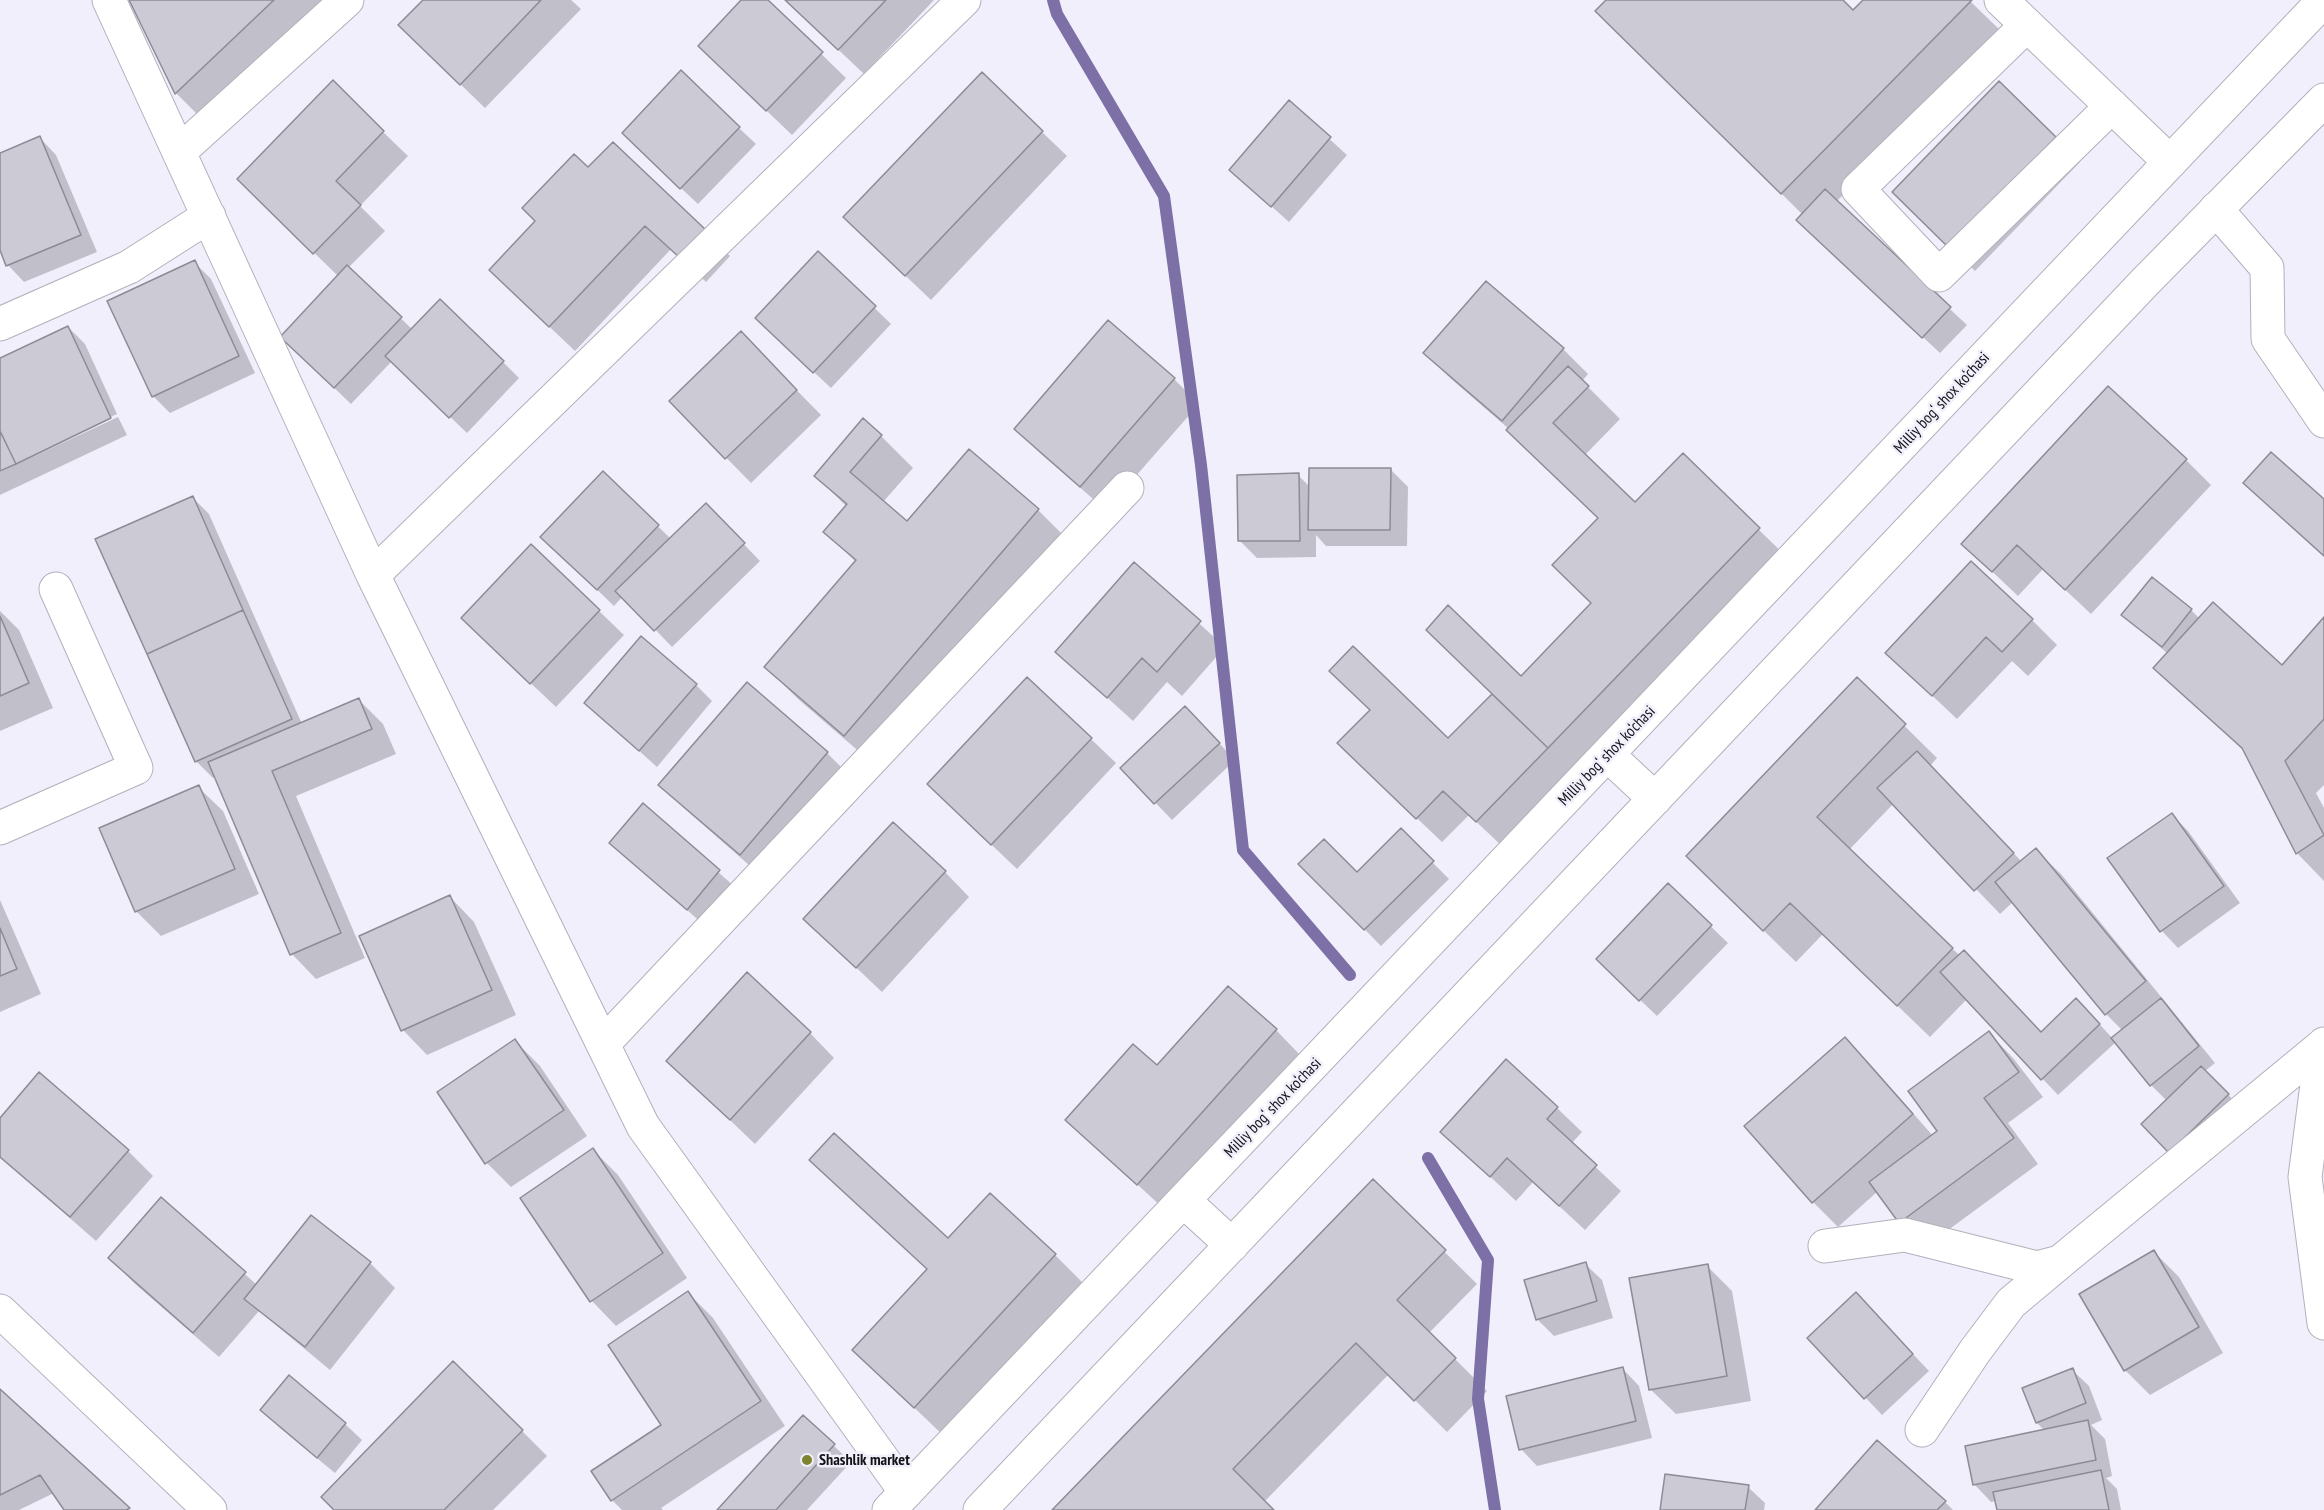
<!DOCTYPE html>
<meta charset="utf-8">
<style>
body{margin:0}
canvas{display:block;background:#f1effb}
</style>
<canvas width="2324" height="1510"></canvas>
<script>
const c = document.querySelector('canvas').getContext('2d');
c.lineJoin = 'round';
function fillPath(path, color) { c.fillStyle = color; c.fill(path, 'evenodd'); }
const poly = rows => new Path2D(rows.map(r => 'M' + r).join(''));
function trace(path, color, width, dash) { c.strokeStyle = color; c.lineWidth = width; c.lineCap = dash ? 'butt' : 'round'; c.setLineDash(dash || []); c.stroke(path); }
function label(font, color, halo, rows, align = 'center') {
  c.font = font + ' "PT Sans Narrow",sans-serif'; c.lineWidth = 5; c.setLineDash([]); c.textBaseline = 'middle'; c.strokeStyle = halo; c.fillStyle = color; for (const [text, x, y, turn = 0] of rows) {
    c.save(); c.translate(x, y); c.rotate((+turn || 0) * Math.PI / 180); c.textAlign = isNaN(turn) ? turn : align; if (halo) c.strokeText(text, 0, 0); c.fillText(text, 0, 0); c.restore();
  }
}
fillPath(poly([
 [131,0,340,0,208,125,176,93],
 [425,0,571,0,581,9,485,108,425,50],
 [743,0,766,0,846,78,792,135,724,70],
 [786,0,934,0,864,74],
 [1608,0,1841,0,1853,12,1865,0,1969,0,2003,33,1836,202,1967,325,1940,353,1815,237,1803,215,1597,11],
 [1289,102,1347,155,1289,222,1231,170],
 [739,128,756,144,698,204,640,150],
 [383,132,408,156,360,206,385,231,348,268,413,330,503,362,519,378,467,433,392,361,351,404,298,353,338,276,264,204],
 [1042,132,1067,156,931,300,870,242],
 [40,138,56,155,97,252,24,282,8,265,0,246,0,155],
 [2055,138,2080,162,1975,271,1919,217],
 [588,170,705,231,730,256,706,282,671,249,575,351,516,295,537,221],
 [818,253,891,324,831,388,773,334],
 [194,262,211,279,255,373,170,413,153,396],
 [1486,283,1563,349,1588,374,1582,381,1620,419,1585,455,1635,504,1758,529,1791,561,1502,846,1469,815,1442,842,1364,768,1371,711,1448,740,1493,694,1521,678,1593,603,1599,519,1509,429,1450,378,1425,353],
 [68,327,85,344,117,414,0,469,0,359],
 [765,358,821,415,751,483,671,401],
 [1174,379,1199,404,1106,510,1041,454,1016,429],
 [118,417,127,435,0,495,0,472],
 [881,436,913,468,883,502,907,523,1038,510,1070,542,877,767,798,699,766,667,856,562,825,532,847,507,816,476],
 [2186,460,2211,485,2091,614,2043,569,2018,596,1963,544],
 [1391,470,1408,487,1407,546,1326,546,1316,535,1316,557,1257,558,1240,541,1298,475,1310,487],
 [603,473,671,539,706,505,760,561,672,647,623,596,614,606,559,553],
 [2245,483,2324,501,2324,557,2278,515],
 [192,497,209,514,302,724,359,700,383,724,396,754,296,796,365,958,316,979,292,954,216,777,213,778,196,761,97,540],
 [1134,564,1225,647,1182,696,1167,682,1133,721,1057,652],
 [2191,610,2200,619,2282,667,2324,619,2324,785,2316,793,2324,808,2324,881,2297,853,2246,753,2155,668,2168,654,2123,615],
 [0,611,19,630,53,708,0,731],
 [599,611,624,635,556,707,487,642],
 [2032,620,2057,645,2028,676,2012,661,1957,719,1887,653],
 [1857,679,1937,758,1930,766,2022,862,2036,850,2061,874,2215,1063,2205,1071,2245,1112,2187,1169,2167,1101,2151,1085,2116,1042,2058,1095,1967,999,1930,1037,1823,934,1796,962,1720,888],
 [1894,803,2000,914,2013,902,2106,1014,2123,1031,2113,1039,2093,1017,2042,1034,1849,850],
 [747,684,827,753,852,778,765,879,685,809,660,785],
 [696,685,712,701,657,767,586,703],
 [1202,725,1235,760,1172,820,1122,768],
 [1091,739,1116,763,1017,869,954,809],
 [198,787,223,811,259,894,161,936,136,911],
 [643,805,736,888,704,925,611,843],
 [2172,815,2188,831,2240,903,2178,948,2162,931,2110,859],
 [1401,831,1449,879,1381,946,1300,864,1357,874],
 [945,872,969,897,882,992,805,919],
 [1668,885,1728,943,1657,1016,1614,975],
 [450,897,474,922,516,1015,427,1055,403,1030],
 [0,900,41,994,0,1012],
 [1276,1030,1300,1055,1163,1208,1067,1120,1157,1067],
 [810,1033,834,1058,755,1144,668,1061],
 [1989,1033,2013,1058,2043,1097,2008,1123,2038,1164,1925,1247,1878,1191,1838,1227,1813,1202,1845,1039,1870,1064,1933,1136,1940,1131],
 [515,1041,540,1066,587,1136,511,1187,487,1163],
 [1557,1108,1582,1132,1571,1144,1621,1191,1585,1230,1533,1182,1516,1201,1442,1131],
 [0,1120,128,1151,153,1176,96,1241,0,1157],
 [593,1150,618,1175,687,1278,616,1326,592,1301,522,1198],
 [811,1160,948,1240,1055,1255,1087,1287,947,1439,854,1350,928,1270],
 [1373,1181,1477,1284,1429,1333,1487,1391,1447,1432,1389,1374,1264,1502,1272,1510,1054,1510],
 [161,1199,257,1285,370,1263,395,1288,330,1370,259,1311,219,1357,134,1283,110,1258],
 [2154,1252,2179,1277,2223,1353,2150,1395,2125,1370],
 [1585,1264,1602,1280,1613,1318,1554,1336,1537,1319],
 [1707,1266,1732,1291,1751,1401,1676,1414,1651,1390],
 [688,1293,713,1318,785,1426,661,1508,663,1510,622,1510,612,1500,663,1425],
 [1856,1294,1929,1371,1882,1415,1809,1338],
 [1623,1369,1639,1386,1652,1438,1537,1466,1521,1449],
 [2072,1370,2089,1386,2102,1420,2091,1425,2105,1439,2112,1476,2106,1478,2117,1489,2121,1510,1998,1510,1996,1501,1991,1502,1975,1485,1967,1447,2045,1431,2037,1423,2024,1389],
 [0,1391,130,1510,66,1510,54,1493,19,1510,0,1510],
 [262,1410,345,1424,362,1440,335,1473,279,1427],
 [803,1417,851,1462,807,1510,719,1510],
 [522,1431,547,1456,493,1510,336,1510],
 [1748,1487,1765,1503,1764,1510,1662,1510],
 [1945,1502,1953,1510,1817,1510]
]), '#0003');
trace(poly([
 [1053,0,1057,14,1164,196,1201,465,1243,850,1350,975],
 [1428,1158,1488,1260,1478,1399,1495,1510]
]), '#7c70a7', 12);
const building = poly([
 [129,0,274,0,175,94,129,0],
 [423,0,541,0,460,85,398,25,423,0],
 [741,0,768,0,823,52,766,111,698,46,741,0],
 [785,0,886,0,838,50,785,0],
 [1606,0,1843,0,1853,10,1863,0,1972,0,1781,194,1595,11,1606,0],
 [681,70,740,127,680,189,622,133,681,70],
 [982,72,1043,131,905,276,843,217,982,72],
 [333,80,384,131,336,181,361,205,313,254,237,179,333,80],
 [1999,81,2056,137,1949,248,1892,192,1999,81],
 [1289,100,1331,137,1271,207,1229,170,1289,100],
 [40,136,81,235,6,266,0,250,0,153,40,136],
 [613,142,706,230,680,258,645,226,549,327,489,270,535,221,522,208,574,154,588,167,613,142],
 [1825,189,1951,307,1922,338,1796,220,1825,189],
 [818,251,876,306,813,373,755,318,818,251],
 [195,260,239,356,152,397,107,301,195,260],
 [347,265,402,317,334,388,280,337,347,265],
 [1486,281,1564,348,1502,421,1423,353,1486,281],
 [440,299,504,361,449,418,385,356,440,299],
 [1108,320,1175,378,1080,487,1014,429,1108,320],
 [68,326,111,418,16,464,0,431,0,358,68,326],
 [741,331,797,390,725,459,669,401,741,331],
 [1568,366,1589,386,1553,423,1635,502,1683,453,1760,528,1548,748,1426,630,1448,605,1521,676,1591,603,1552,565,1598,518,1506,430,1568,366],
 [2108,386,2187,459,2065,590,2017,545,1992,572,1961,544,2108,386],
 [863,418,882,435,850,472,907,521,969,449,1039,509,844,736,764,667,856,560,823,532,847,504,814,476,863,418],
 [0,431,16,464,0,471,0,431],
 [2271,452,2324,499,2324,556,2243,483,2271,452],
 [1309,468,1391,468,1390,530,1308,530,1309,468],
 [603,471,659,525,597,590,540,537,603,471],
 [1299,473,1300,541,1238,541,1237,475,1299,473],
 [193,496,243,610,147,654,95,539,193,496],
 [706,503,745,543,654,631,615,591,706,503],
 [531,544,600,610,530,684,461,618,531,544],
 [1971,561,2033,619,2002,652,1986,637,1932,696,1885,653,1971,561],
 [1134,562,1201,621,1157,672,1142,658,1107,698,1055,652,1134,562],
 [2152,577,2192,609,2162,647,2121,615,2152,577],
 [2213,602,2282,665,2324,617,2324,719,2285,761,2324,835,2296,854,2242,748,2153,668,2213,602],
 [243,610,292,719,195,762,147,654,243,610],
 [0,616,29,683,0,696,0,616],
 [641,636,697,684,639,751,584,703,641,636],
 [1353,646,1448,738,1492,694,1548,748,1476,822,1443,791,1416,819,1337,743,1370,710,1329,671,1353,646],
 [1027,677,1092,738,991,845,927,784,1027,677],
 [1857,677,1906,724,1817,817,1953,948,1897,1006,1790,903,1763,931,1686,856,1857,677],
 [747,682,828,752,740,855,658,785,747,682],
 [359,698,372,729,272,771,341,933,290,955,208,762,359,698],
 [1185,706,1220,743,1154,804,1120,768,1185,706],
 [1917,751,2014,853,1974,891,1877,788,1917,751],
 [199,785,235,869,135,912,99,828,199,785],
 [643,803,720,870,687,910,609,843,643,803],
 [2172,813,2224,886,2160,932,2107,858,2172,813],
 [893,822,946,871,856,968,803,919,893,822],
 [1401,828,1434,861,1364,930,1298,864,1324,839,1357,872,1401,828],
 [2036,848,2146,981,2105,1015,1995,882,2036,848],
 [1668,883,1712,925,1639,1001,1596,959,1668,883],
 [450,895,492,990,401,1031,359,936,450,895],
 [0,928,17,969,0,976,0,928],
 [1964,950,2041,1032,2076,998,2100,1024,2041,1080,1940,972,1964,950],
 [747,972,811,1032,730,1120,666,1061,747,972],
 [1228,986,1277,1029,1137,1185,1065,1120,1133,1044,1157,1065,1228,986],
 [2161,998,2199,1046,2150,1086,2111,1038,2161,998],
 [1989,1031,2019,1072,1984,1098,2014,1138,1899,1223,1869,1182,1937,1131,1908,1091,1989,1031],
 [1845,1037,1913,1114,1812,1203,1744,1126,1845,1037],
 [515,1039,564,1110,485,1164,437,1092,515,1039],
 [1506,1059,1558,1107,1547,1119,1597,1165,1559,1206,1507,1158,1490,1177,1440,1132,1506,1059],
 [2201,1066,2229,1094,2169,1153,2141,1124,2201,1066],
 [39,1072,129,1150,70,1217,0,1157,0,1118,39,1072],
 [834,1133,948,1238,990,1193,1056,1254,914,1408,852,1350,927,1269,809,1160,834,1133],
 [593,1148,663,1253,590,1302,520,1198,593,1148],
 [1373,1179,1446,1250,1397,1300,1456,1358,1414,1401,1356,1343,1233,1469,1274,1510,1052,1510,1373,1179],
 [161,1197,246,1272,193,1333,108,1258,161,1197],
 [311,1215,371,1262,305,1347,244,1299,311,1215],
 [2154,1250,2199,1327,2124,1371,2079,1294,2154,1250],
 [1586,1262,1597,1301,1536,1320,1524,1280,1586,1262],
 [1708,1264,1727,1376,1649,1390,1629,1278,1708,1264],
 [688,1291,761,1401,611,1501,591,1471,661,1425,608,1345,688,1291],
 [1856,1292,1913,1354,1864,1399,1807,1338,1856,1292],
 [453,1361,523,1430,444,1510,334,1510,321,1497,453,1361],
 [1623,1367,1636,1421,1519,1450,1506,1396,1623,1367],
 [2073,1368,2086,1403,2036,1423,2022,1388,2073,1368],
 [289,1375,346,1423,317,1458,260,1410,289,1375],
 [0,1389,130,1508,126,1510,64,1510,40,1475,0,1495,0,1389],
 [803,1415,835,1444,776,1510,717,1510,803,1415],
 [2088,1420,2096,1460,1973,1485,1965,1446,2088,1420],
 [1877,1440,1946,1501,1937,1510,1815,1510,1877,1440],
 [2101,1470,2109,1510,1997,1510,1993,1492,2101,1470],
 [1665,1474,1749,1485,1745,1510,1660,1510,1665,1474]
]);
fillPath(building, '#cbcad5');
trace(building, '#8d8b95', 1.5);
const minor = poly([
 [109,0,373,575,643,1126,906,1492],
 [2001,0,2170,162],
 [2027,25,1858,189,1939,275,2112,106],
 [179,152,347,0],
 [2216,209,2267,268,2268,339,2324,421],
 [0,324,129,267,209,216],
 [373,575,964,0],
 [0,828,136,768,56,589],
 [603,1044,1127,488],
 [2324,1044,2322,1046,2305,1177,2324,1323],
 [1825,1246,1905,1235,2037,1268,2060,1262,2322,1046],
 [0,1311,210,1510],
 [1922,1430,1975,1351,2011,1303,2060,1262]
]);
const major = poly([
 [1608,755,1655,799],
 [1184,1201,1232,1245],
 [889,1510,2324,0],
 [980,1510,2145,282,2324,100]
]);
trace(minor, '#b2b0bb', 35);
trace(major, '#b2b0bb', 35);
trace(minor, '#fff', 33);
trace(major, '#fff', 33);
for (const [x, y, r, color] of [
 [807,1460,6,"#7d842f"]
]) { const dot = new Path2D(); dot.arc(x, y, r, 0, 2 * Math.PI); c.fillStyle = color; c.fill(dot); trace(dot, '#f1effb', 2); }
label('16px', '#131216', '#f1effb', [
 ["Milliy bog‘ shox ko‘chasi",1942,403,-47],
 ["Milliy bog‘ shox ko‘chasi",1607,756,-46],
 ["Milliy bog‘ shox ko‘chasi",1273,1108,-46]
]);
label('bold 16px', '#131216', '#f1effb', [
 ["Shashlik market",819,1460]
], 'left');
</script>
